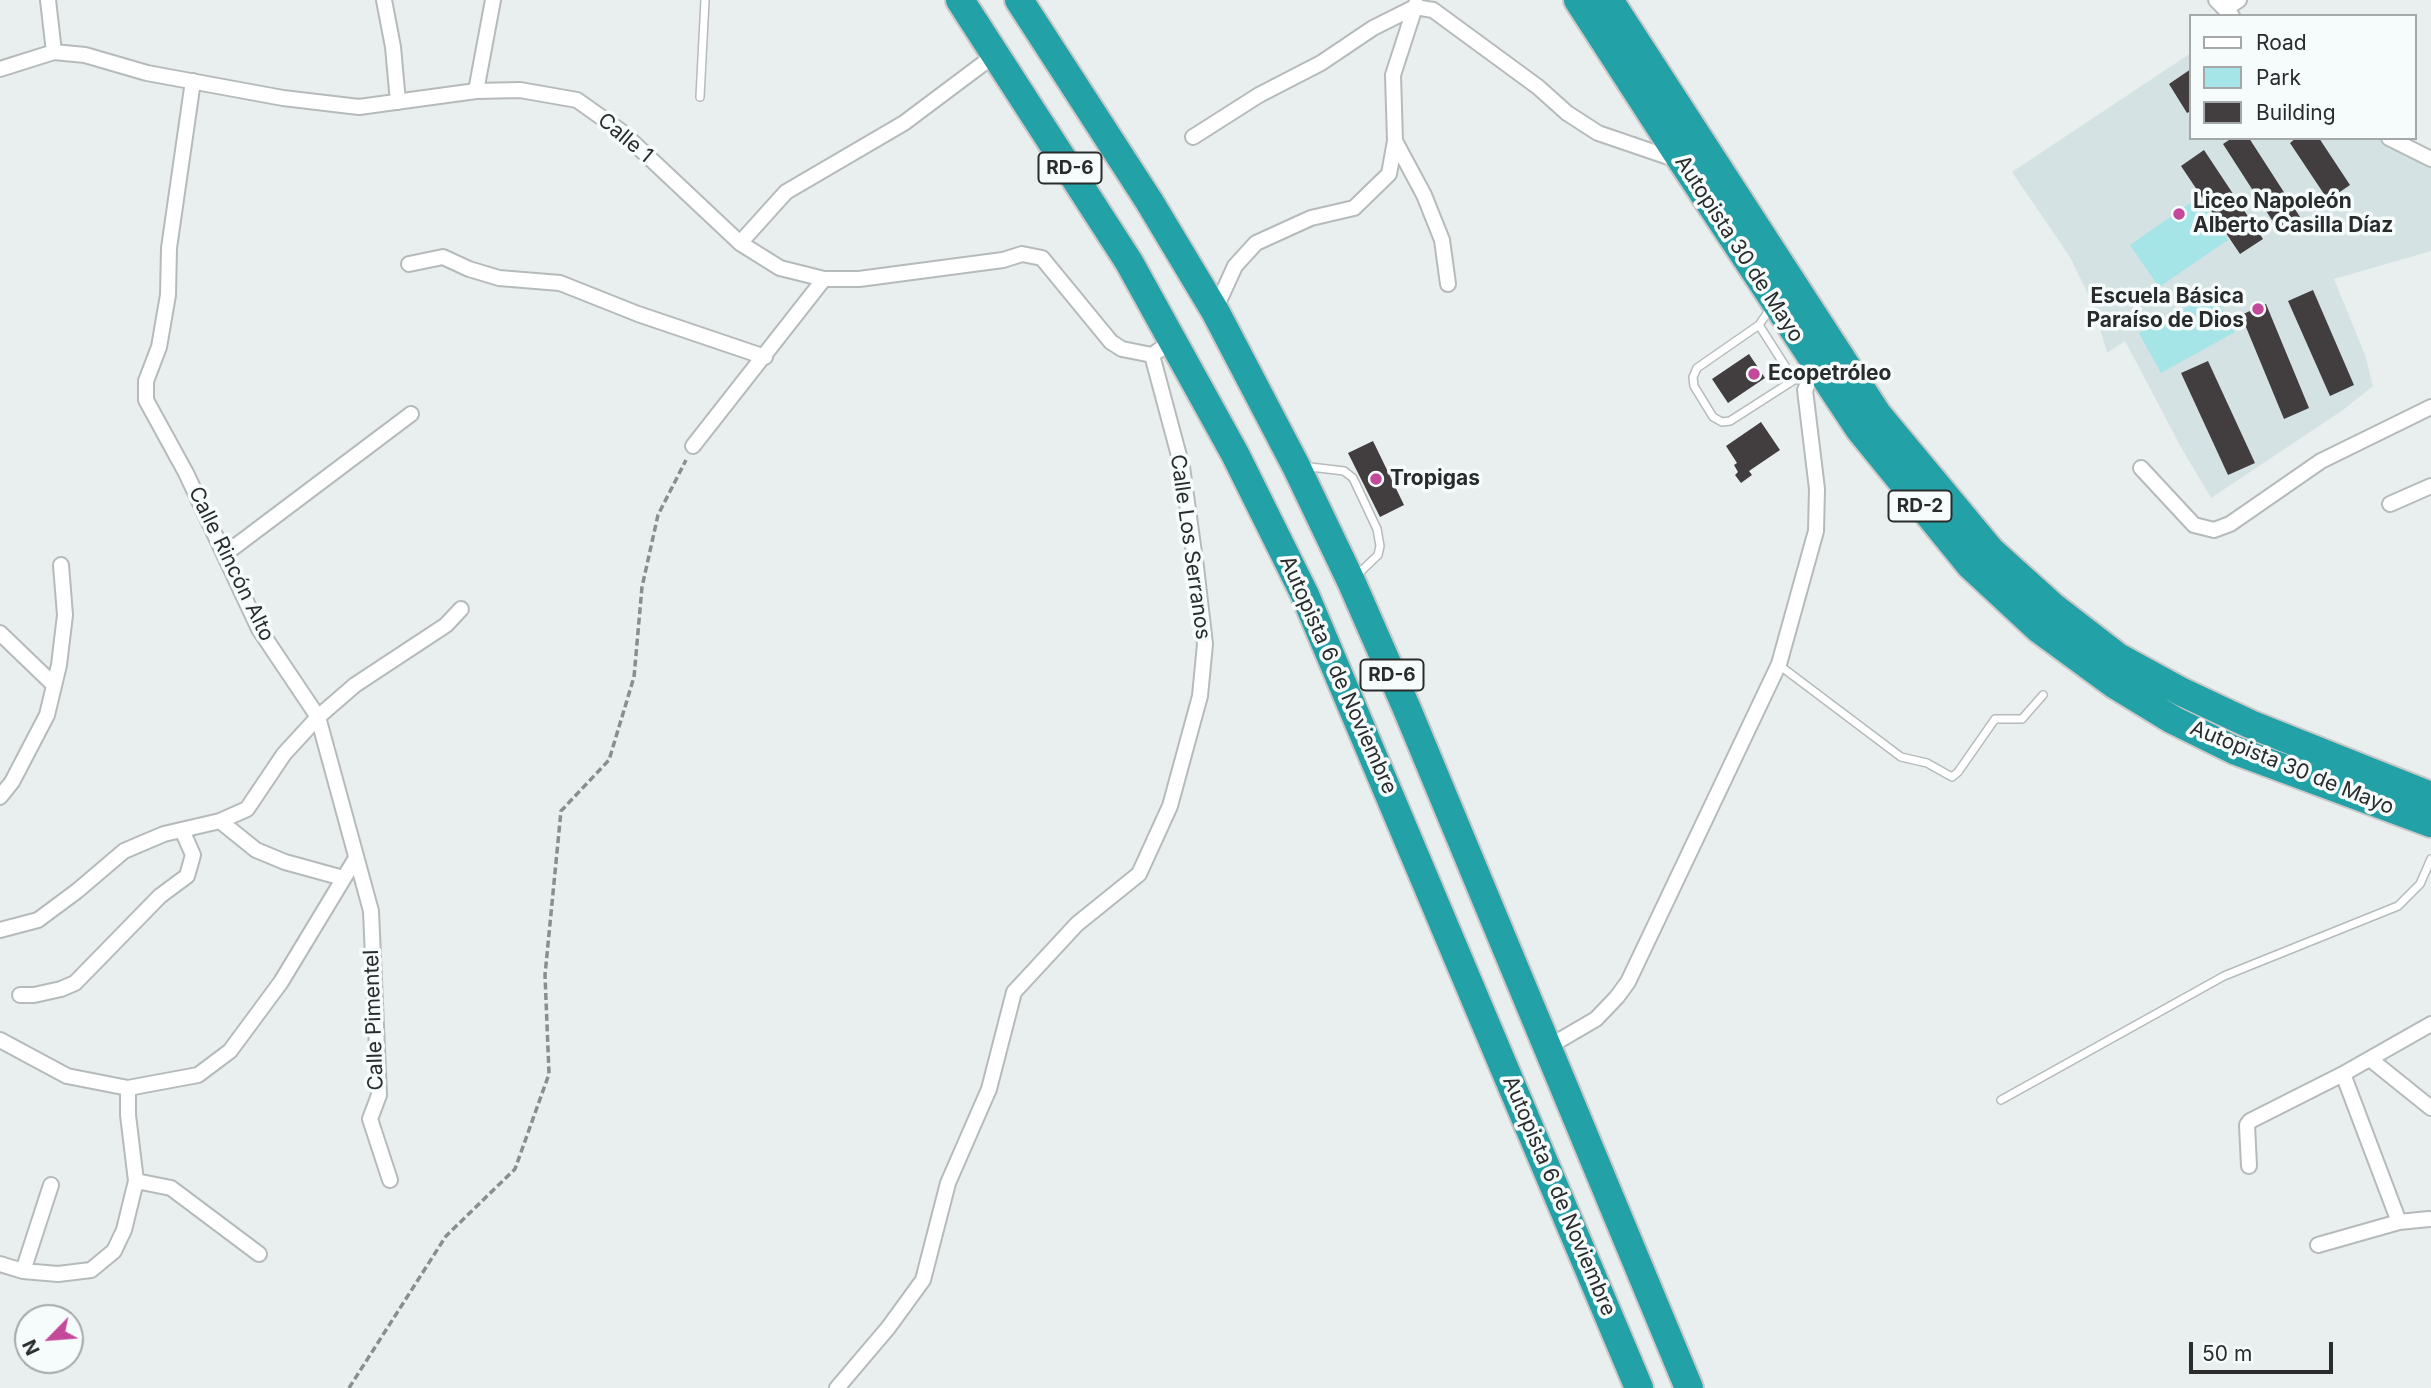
<!DOCTYPE html>
<meta charset="utf-8">
<style>
body{margin:0}
#map{position:relative;width:2431px;height:1388px;overflow:hidden;background:#e9eeee;font-family:Inter,sans-serif}
canvas{display:block}
.legend{position:absolute;left:2189px;top:14px;width:228px;height:126px;box-sizing:border-box;background:#f6fbfc;border:2px solid #a4a8a9;margin:0;padding:9px 12px;list-style:none;font-size:21px;color:#2a2c2c}
.legend li{display:flex;align-items:center;gap:14px;height:35px}
.legend b{width:35px;border:2px solid #a4a8a9}
.north{position:absolute;left:14px;top:1304px;width:70px;height:70px;box-sizing:border-box;background:#f6fbfc;border:2px solid #a4a8a9;border-radius:50%;rotate:245deg;font-size:19px;font-weight:700;line-height:28px;text-align:center;color:#2a2c2c}
.north::after{content:'';display:block;margin:auto;width:24px;height:32px;background:#c3499b;clip-path:polygon(50% 0,100% 100%,50% 72%,0 100%)}
.scale{position:absolute;left:2189px;top:1342px;width:144px;height:32px;box-sizing:border-box;border:4px solid #2a2c2c;border-top:0;padding-left:9px;font-size:21px;line-height:24px;white-space:nowrap;color:#2a2c2c;-webkit-text-stroke:5px #f6fbfc;paint-order:stroke}
</style>
<div id="map">
<canvas width="2431" height="1388"></canvas>
<ul class="legend">
<li><b style="height:9px;background:#fff"></b>Road</li>
<li><b style="height:19px;background:#a5e4e7"></b>Park</li>
<li><b style="height:19px;background:#423e40"></b>Building</li>
</ul>
<div class="north">N</div>
<div class="scale">50 m</div>
</div>
<script>
const c = document.querySelector('canvas').getContext('2d');
c.lineJoin = 'round';
function fillPath(path, color) { c.fillStyle = color; c.fill(path, 'evenodd'); }
const poly = rows => new Path2D(rows.map(r => 'M' + r).join(''));
function trace(path, color, width, dash) { c.strokeStyle = color; c.lineWidth = width; c.lineCap = dash ? 'butt' : 'round'; c.setLineDash(dash || []); c.stroke(path); }
function label(font, color, halo, rows, align = 'center') {
  c.font = font + ' Inter,sans-serif'; c.lineWidth = 7; c.setLineDash([]); c.textBaseline = 'middle'; c.strokeStyle = halo; c.fillStyle = color; for (const [text, x, y, turn = 0] of rows) {
    c.save(); c.translate(x, y); c.rotate((+turn || 0) * Math.PI / 180); c.textAlign = isNaN(turn) ? turn : align; if (halo) c.strokeText(text, 0, 0); c.fillText(text, 0, 0); c.restore();
  }
}
fillPath(poly([
 [2191,53,2191,138,2376,138,2412,157,2431,162,2431,251,2334,279,2365,355,2373,386,2343,410,2211,498,2182,449,2125,341,2107,353,2094,306,2070,257,2012,172]
]), '#d4e2e3');
fillPath(poly([
 [2199,197,2228,240,2159,287,2130,245],
 [2213,293,2235,332,2161,373,2139,333]
]), '#a5e4e7');
fillPath(poly([
 [2191,69,2191,111,2187,113,2169,84],
 [2232,138,2249,138,2300,217,2279,231,2223,144],
 [2296,138,2319,138,2350,185,2328,200,2290,143],
 [2204,150,2263,239,2240,254,2181,166],
 [2313,290,2354,385,2330,396,2288,301],
 [2266,304,2309,408,2284,419,2241,315],
 [1749,354,1765,378,1728,403,1712,379],
 [2208,361,2255,463,2228,475,2181,373],
 [1761,422,1780,450,1749,471,1752,475,1741,483,1735,475,1738,472,1734,465,1737,463,1726,446],
 [1373,441,1404,505,1380,517,1348,453]
]), '#423e40');
const lane = poly([
 [700,97,705,0],
 [1770,309,1759,325,1697,368,1693,377,1694,386,1713,417,1722,422,1730,421,1794,380,1810,379],
 [1759,325,1794,380],
 [1302,466,1344,471,1353,478,1377,529,1380,546,1378,555,1356,576],
 [1779,665,1901,757,1927,763,1952,777,1958,772,1995,719,2022,719,2043,695],
 [2001,1100,2224,976,2398,906,2420,884,2431,859]
]);
const street = poly([
 [48,0,54,52],
 [384,0,393,47,398,102],
 [2216,0,2232,16],
 [2225,9,2239,0],
 [0,69,54,52,85,55,147,73,283,98,359,107,476,91,520,90,577,100,622,132,740,243,780,268,824,279,859,279,1003,260,1022,254,1042,258,1111,342,1122,349,1152,355,1174,340],
 [193,81,169,248,168,295,159,347,146,381,146,400,186,473,259,629,318,717,371,911,379,1095,370,1119,390,1180],
 [476,91,493,0],
 [1193,137,1259,95,1321,63,1373,28,1415,7,1433,10,1538,87,1567,113,1598,133,1677,160],
 [2389,138,2431,159],
 [1395,141,1424,195,1442,240,1448,284],
 [740,243,786,192,904,123,996,54],
 [409,264,443,257,469,269,499,278,560,283,638,314,765,357],
 [1215,310,1235,266,1256,243,1311,218,1354,208,1389,174,1395,141,1393,75,1416,4],
 [693,446,824,279],
 [2141,468,2194,525,2214,530,2230,524,2321,461,2431,407],
 [2390,504,2431,486],
 [225,554,411,414],
 [0,633,54,685],
 [0,797,12,782,47,715,59,665,65,615,61,565],
 [220,821,256,850,285,862,343,878],
 [0,930,38,920,77,891,124,851,164,834,220,821,247,809,284,754,318,717,355,685,446,625,461,609],
 [20,995,34,995,61,989,75,983,160,896,187,876,193,855,182,830],
 [0,1040,67,1076,128,1088,198,1075,230,1051,281,982,356,858],
 [1548,1047,1596,1019,1617,997,1628,982,1779,664,1816,531,1817,489,1805,390,1810,379,1819,371],
 [2370,1059,2431,1108],
 [2343,1074,2399,1222],
 [2249,1166,2247,1125,2250,1121,2343,1074,2431,1024],
 [136,1181,171,1188,259,1254],
 [2318,1245,2399,1222,2429,1219],
 [0,1264,23,1271,58,1274,91,1270,114,1251,124,1230,136,1181,128,1115,128,1088],
 [23,1271,51,1185],
 [837,1388,888,1328,923,1280,948,1183,989,1089,1014,992,1077,924,1139,874,1170,806,1200,696,1205,644,1196,567,1182,467,1152,355]
]);
const highway = poly([
 [960,0,1129,262,1235,454,1305,595,1639,1388],
 [1019,0,1149,201,1215,311,1296,466,1351,581,1407,709,1689,1388],
 [1578,0,1682,161,1860,430,1970,565,2039,629,2114,684,2173,720,2234,750,2431,823],
 [1609,0,1878,415,1991,551,2052,606,2118,657,2182,692,2250,724,2431,796]
]);
trace(lane, '#b5bbbb', 10);
trace(street, '#b5bbbb', 18);
trace(highway, '#c8c8c8', 32);
trace(poly([
 [349,1388,446,1236,515,1169,549,1074,545,975,561,811,609,760,634,677,642,587,658,515,686,460]
]), '#8b8e8e', 3.5, [7, 3.5]);
trace(lane, '#fff', 7);
trace(street, '#fff', 14);
trace(highway, '#22a1a7', 28);
for (const [x, y, r, color] of [
 [2179,214,7,"#c3499b"],
 [2258,309,7,"#c3499b"],
 [1754,374,7,"#c3499b"],
 [1376,479,7,"#c3499b"]
]) { const dot = new Path2D(); dot.arc(x, y, r, 0, 2 * Math.PI); c.fillStyle = color; c.fill(dot); trace(dot, '#f6fbfc', 2.5); }
for (const [x, y, w] of [
 [1070,168,63],
 [1920,506,63],
 [1392,675,63]
]) { const box = new Path2D(); box.roundRect(x - w / 2, y - 15.5, w, 31, 5); c.fillStyle = '#f6fbfc'; c.fill(box); trace(box, '#2a2c2c', 2); }
label('bold 19px', '#2a2c2c', null, [
 ["RD-6",1070,168],
 ["RD-2",1920,506],
 ["RD-6",1392,675]
]);
label('21px', '#2a2c2c', '#f6fbfc', [
 ["Calle 1",625,138,40],
 ["Autopista 30 de Mayo",1739,249,57],
 ["Calle Los Serranos",1190,547,82],
 ["Calle Rincón Alto",231,564,64],
 ["Autopista 6 de Noviembre",1338,675,66],
 ["Autopista 30 de Mayo",2292,768,22],
 ["Calle Pimentel",374,1020,-92],
 ["Autopista 6 de Noviembre",1559,1196,67]
]);
label('bold 21px', '#2a2c2c', '#f6fbfc', [
 ["Liceo Napoleón",2193,202],
 ["Alberto Casilla Díaz",2193,226],
 ["Escuela Básica",2244,297,"right"],
 ["Paraíso de Dios",2244,321,"right"],
 ["Ecopetróleo",1768,374],
 ["Tropigas",1390,479]
], 'left');
</script>
